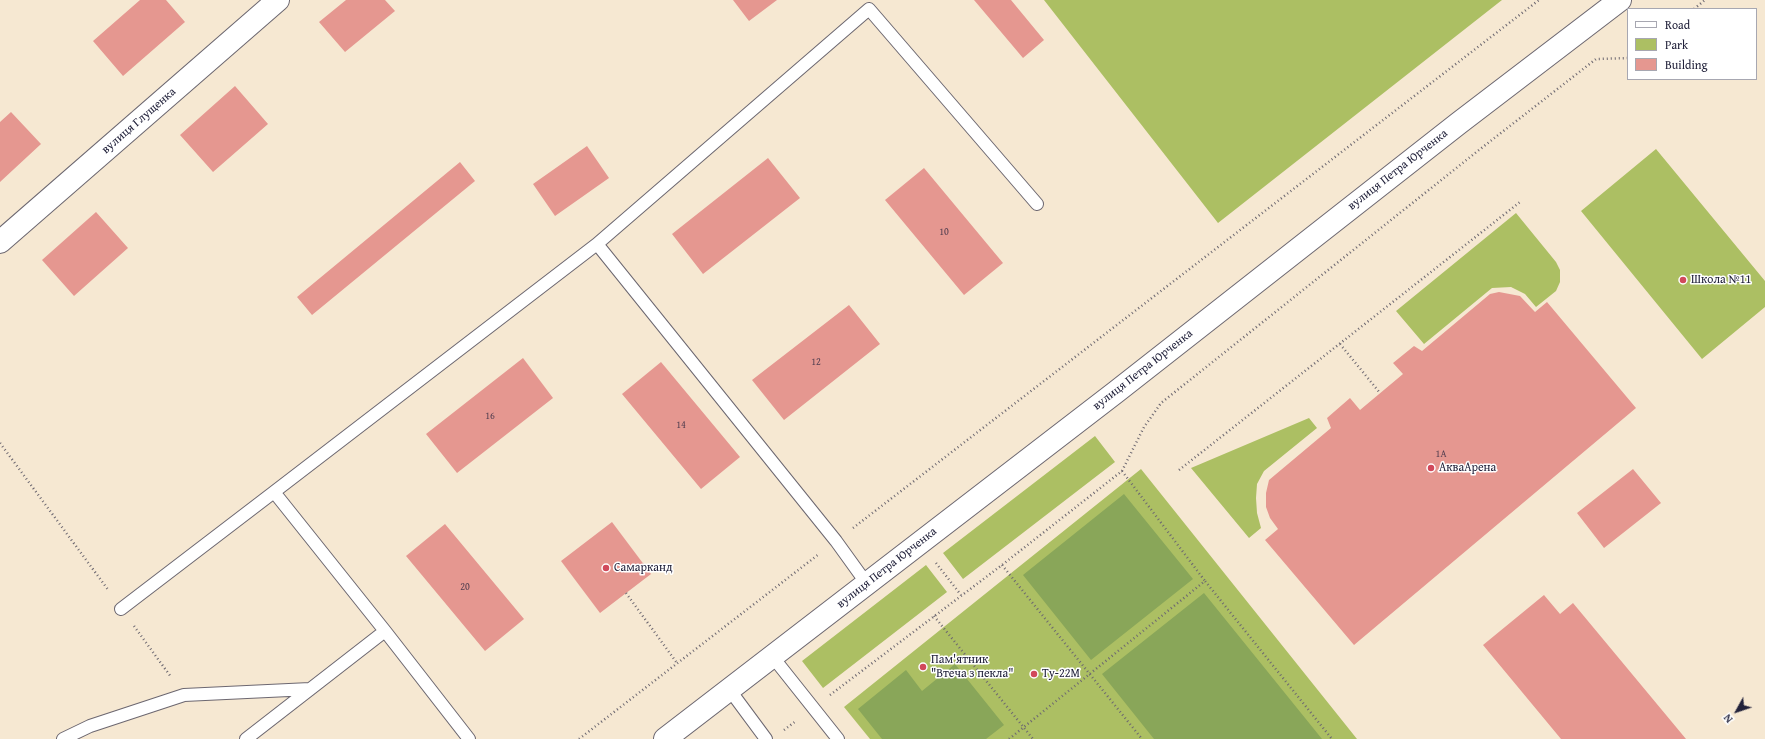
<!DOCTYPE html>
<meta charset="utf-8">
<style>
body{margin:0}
#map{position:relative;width:1765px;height:739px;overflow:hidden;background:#f6e8d2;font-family:"Gentium Book Plus",serif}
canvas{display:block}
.legend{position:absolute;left:1627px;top:8px;width:130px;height:72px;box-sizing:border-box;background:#fff;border:1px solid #a7a7b1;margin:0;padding:5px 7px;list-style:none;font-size:12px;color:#22223b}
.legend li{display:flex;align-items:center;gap:8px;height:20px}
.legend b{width:20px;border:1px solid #a7a7b1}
.north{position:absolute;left:1717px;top:691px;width:40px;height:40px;-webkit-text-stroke:3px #fff;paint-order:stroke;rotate:230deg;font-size:11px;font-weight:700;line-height:16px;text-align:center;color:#22223b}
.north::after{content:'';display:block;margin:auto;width:14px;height:18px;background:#22223b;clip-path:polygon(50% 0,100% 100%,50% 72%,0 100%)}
</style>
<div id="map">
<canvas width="1765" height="739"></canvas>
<ul class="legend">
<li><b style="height:5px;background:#fff"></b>Road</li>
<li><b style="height:11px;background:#acbf63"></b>Park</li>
<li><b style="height:11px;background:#e59790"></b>Building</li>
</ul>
<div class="north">N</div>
</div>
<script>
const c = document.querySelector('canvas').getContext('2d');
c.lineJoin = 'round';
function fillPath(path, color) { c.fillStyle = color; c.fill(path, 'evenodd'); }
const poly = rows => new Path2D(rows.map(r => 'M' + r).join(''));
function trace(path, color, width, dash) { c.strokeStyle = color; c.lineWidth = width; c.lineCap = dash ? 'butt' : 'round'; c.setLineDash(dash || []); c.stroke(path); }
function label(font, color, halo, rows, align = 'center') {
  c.font = font + ' "Gentium Book Plus",serif'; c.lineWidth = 3; c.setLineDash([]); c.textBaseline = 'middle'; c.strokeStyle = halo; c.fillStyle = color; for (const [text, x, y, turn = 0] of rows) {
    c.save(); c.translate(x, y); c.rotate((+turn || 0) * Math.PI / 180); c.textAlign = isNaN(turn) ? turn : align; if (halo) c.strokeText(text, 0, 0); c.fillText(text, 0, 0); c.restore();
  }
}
fillPath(poly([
 [1044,0,1502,0,1218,223],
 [1656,149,1765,281,1765,307,1702,359,1581,211],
 [1516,213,1556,262,1560,270,1560,282,1556,291,1536,307,1525,294,1511,287,1492,288,1424,344,1396,311],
 [1309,418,1317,428,1264,471,1257,484,1256,498,1257,513,1261,528,1249,538,1191,468],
 [1095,436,1115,462,963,579,943,553],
 [1141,469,1357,739,870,739,844,707],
 [926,565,947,592,823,688,802,661]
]), '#acbf63');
fillPath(poly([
 [1124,494,1193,579,1091,660,1023,575],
 [1204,593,1322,739,1154,739,1102,674],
 [955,664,1004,725,986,739,882,739,858,709,906,670,922,691]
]), '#89a659');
fillPath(poly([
 [140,0,166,0,185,22,123,76,93,41],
 [346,0,385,0,395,11,345,52,319,22],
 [733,0,777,0,749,21],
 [974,0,1011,0,1044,40,1023,58],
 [235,86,268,124,213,172,180,135],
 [11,112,41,144,0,182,0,122],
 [587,146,609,178,555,216,533,184],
 [768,158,800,198,703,274,672,234],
 [460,162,475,181,312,315,297,297],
 [924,168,1003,263,964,295,885,200],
 [96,212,128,248,74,296,42,260],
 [1499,292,1520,296,1535,312,1547,302,1636,408,1354,645,1265,540,1278,529,1270,518,1266,507,1266,493,1269,480,1331,428,1327,418,1350,398,1360,410,1403,374,1393,363,1414,346,1422,351,1490,294],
 [849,305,880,344,784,420,752,380],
 [523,358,553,398,457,473,426,434],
 [661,362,740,457,701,489,622,394],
 [1633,469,1661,503,1604,548,1577,513],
 [612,522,651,574,600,613,561,561],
 [445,524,524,619,485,651,406,556],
 [1544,595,1560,614,1573,603,1686,739,1561,739,1483,645]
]), '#e59790');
const service = poly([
 [597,244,869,9,1037,204],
 [121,609,274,492],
 [772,656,838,739],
 [729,689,766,739],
 [63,739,90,726,184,695,310,689],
 [246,739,385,631],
 [469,739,385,631,274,492,597,244,836,541,867,584]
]);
const minor = poly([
 [0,242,278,0],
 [665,739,1116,392,1459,123,1620,0]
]);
trace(service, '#6c6770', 14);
trace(minor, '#6c6770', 24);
trace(poly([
 [1694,9,1705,0],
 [1340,344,1380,393],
 [0,443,109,591],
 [1179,470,1520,202],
 [1122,471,1205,581],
 [853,528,1539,0],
 [936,563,961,595],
 [1002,565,1142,739],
 [626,593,677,663],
 [934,616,1033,739],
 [134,626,171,677],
 [830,695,1002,565,1122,471,1144,427,1161,403,1479,150,1596,59,1628,58],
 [784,730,796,721],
 [579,739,819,554],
 [1009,739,1205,581,1332,739]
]), '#6c6770', 2.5, [1, 3]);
trace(service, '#fff', 12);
trace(minor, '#fff', 22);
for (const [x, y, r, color] of [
 [1683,280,4,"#d1495b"],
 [1431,468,4,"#d1495b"],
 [606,568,4,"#d1495b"],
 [923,667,4,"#d1495b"],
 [1034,674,4,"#d1495b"]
]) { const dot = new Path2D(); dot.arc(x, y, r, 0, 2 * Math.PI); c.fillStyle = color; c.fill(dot); trace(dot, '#fff', 1.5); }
label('10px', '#533f50', null, [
 ["10",944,232],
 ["12",816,362],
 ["16",490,416],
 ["14",681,425],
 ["1А",1441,454],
 ["20",465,587]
]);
label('12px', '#22223b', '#fff', [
 ["вулиця Глущенка",139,121,-41],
 ["вулиця Петра Юрченка",1398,170,-38],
 ["вулиця Петра Юрченка",1143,370,-38],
 ["вулиця Петра Юрченка",887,568,-38]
]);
label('12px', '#22223b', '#fff', [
 ["Школа №11",1691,280],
 ["АкваАрена",1439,468],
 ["Самарканд",614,568],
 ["Пам'ятник",931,660],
 ["\"Втеча з пекла\"",931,674],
 ["Ту-22М",1042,674]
], 'left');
</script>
